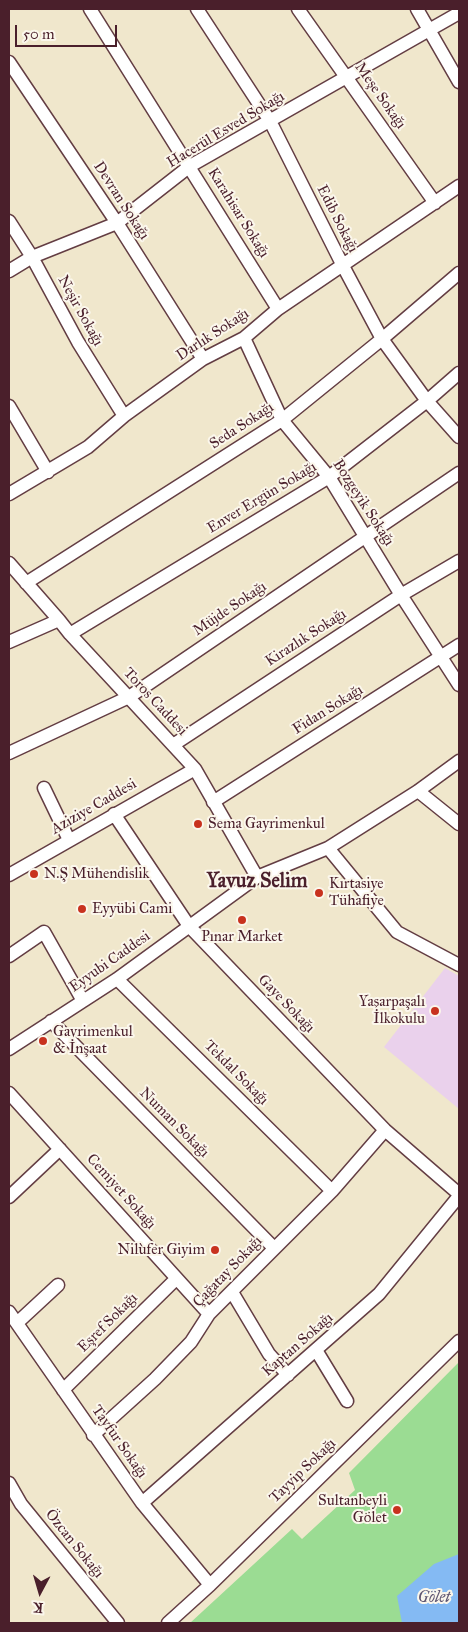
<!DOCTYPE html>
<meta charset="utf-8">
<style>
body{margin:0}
#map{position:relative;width:468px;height:1632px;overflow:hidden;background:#f0e7cc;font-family:"IM FELL Great Primer",serif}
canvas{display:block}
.frame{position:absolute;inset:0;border:10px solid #4a1f2b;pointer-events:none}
.north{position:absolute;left:15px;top:1567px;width:50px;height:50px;-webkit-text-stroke:4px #fbf7ec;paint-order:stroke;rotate:186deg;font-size:14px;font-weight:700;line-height:20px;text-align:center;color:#4a1f2b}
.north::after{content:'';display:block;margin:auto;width:18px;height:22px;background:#4a1f2b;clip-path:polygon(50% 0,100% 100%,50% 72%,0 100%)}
.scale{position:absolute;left:15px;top:25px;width:102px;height:22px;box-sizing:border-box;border:2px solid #4a1f2b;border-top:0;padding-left:6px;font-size:15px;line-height:18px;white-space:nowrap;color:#4a1f2b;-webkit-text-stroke:4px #fbf7ec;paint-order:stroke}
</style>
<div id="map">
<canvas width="468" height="1632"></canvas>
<div class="frame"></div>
<div class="north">K</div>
<div class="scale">50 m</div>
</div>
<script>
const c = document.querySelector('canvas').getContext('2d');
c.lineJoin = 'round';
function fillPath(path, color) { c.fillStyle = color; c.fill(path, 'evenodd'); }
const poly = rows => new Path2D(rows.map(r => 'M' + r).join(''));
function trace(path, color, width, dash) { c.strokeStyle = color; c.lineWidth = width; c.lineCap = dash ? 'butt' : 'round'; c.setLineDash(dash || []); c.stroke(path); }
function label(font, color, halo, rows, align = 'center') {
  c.font = font + ' "IM FELL Great Primer",serif'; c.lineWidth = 4; c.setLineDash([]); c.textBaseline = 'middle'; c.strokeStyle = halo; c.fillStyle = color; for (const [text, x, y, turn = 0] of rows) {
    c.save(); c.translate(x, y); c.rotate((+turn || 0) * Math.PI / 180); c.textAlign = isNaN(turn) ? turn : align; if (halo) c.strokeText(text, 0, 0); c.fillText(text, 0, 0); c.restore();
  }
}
fillPath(poly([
 [445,968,459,976,459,1109,384,1047]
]), '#ead1ec');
fillPath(poly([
 [459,1362,459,1623,190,1623,292,1529,302,1539,355,1490,349,1473]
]), '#9bdc93');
fillPath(poly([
 [459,1554,459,1623,402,1623,397,1596,434,1564]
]), '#84baf3');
const minor = poly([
 [90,9,278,309],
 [197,9,270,121,343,266,382,339,427,401,459,437],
 [298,9,435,203],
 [417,9,459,82],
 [9,62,117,223,203,359],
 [9,221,32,257,78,342,124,416],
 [9,271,32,257,117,223,190,166,459,13],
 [244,338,282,420,329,477,401,595,459,685],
 [9,406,48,472],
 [9,494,88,447,124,416,203,359,244,338,278,309,459,186],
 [9,563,59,620,70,634,195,769,257,877],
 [26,583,282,420,382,339,459,273],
 [70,634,329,477,427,401,459,373],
 [9,642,59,620],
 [173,745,401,595,459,561],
 [9,753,129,697,459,473],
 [44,788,69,840],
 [418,791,459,824],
 [213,802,459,645],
 [114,814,189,926,385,1130,459,1194],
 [328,848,397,932,459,965],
 [9,875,195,769],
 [9,956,44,932,83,1001],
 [117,979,332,1191],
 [51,1021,274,1248],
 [9,1049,117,979,257,877,328,848,418,791,459,761],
 [9,1093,209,1314],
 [9,1197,60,1149],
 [232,1292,269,1354,288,1375],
 [9,1312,142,1503,210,1585],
 [17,1323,58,1285],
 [316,1350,347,1401],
 [63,1390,176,1279],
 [93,1435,155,1379,191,1342,209,1314,332,1191,385,1130],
 [9,1483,21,1504,118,1623],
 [142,1503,379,1294,459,1196],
 [168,1623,210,1585,459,1341]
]);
trace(minor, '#633d43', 15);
trace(minor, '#fff', 12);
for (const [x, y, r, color] of [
 [198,824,5,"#c8321e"],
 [34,874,5,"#c8321e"],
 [319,893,5,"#c8321e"],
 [82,909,5,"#c8321e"],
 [242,920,5,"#c8321e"],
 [435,1011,5,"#c8321e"],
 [43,1041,5,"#c8321e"],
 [215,1250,5,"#c8321e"],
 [397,1510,5,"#c8321e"]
]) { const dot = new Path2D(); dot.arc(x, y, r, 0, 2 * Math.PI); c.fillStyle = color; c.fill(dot); trace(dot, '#fbf7ec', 2); }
label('15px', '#4a1f2b', '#fbf7ec', [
 ["Meşe Sokağı",380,96,55],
 ["Hacerül Esved Sokağı",226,130,-31],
 ["Devran Sokağı",121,201,57],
 ["Karahisar Sokağı",238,213,58],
 ["Edib Sokağı",337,219,63],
 ["Neşir Sokağı",80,311,61],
 ["Darlık Sokağı",213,335,-33],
 ["Seda Sokağı",242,426,-33],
 ["Enver Ergün Sokağı",262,498,-31],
 ["Bozgeyik Sokağı",363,503,57],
 ["Müjde Sokağı",230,609,-34],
 ["Kirazlık Sokağı",306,638,-33],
 ["Toros Caddesi",155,702,47],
 ["Fidan Sokağı",328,710,-32],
 ["Aziziye Caddesi",94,807,-30],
 ["Eyyubi Caddesi",110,962,-35],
 ["Gaye Sokağı",286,1004,46],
 ["Tekdal Sokağı",236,1073,45],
 ["Numan Sokağı",174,1123,45],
 ["Cemiyet Sokağı",121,1192,48],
 ["Çağatay Sokağı",228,1272,-46],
 ["Eşref Sokağı",108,1323,-45],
 ["Kaptan Sokağı",298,1345,-41],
 ["Tayfur Sokağı",119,1442,55],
 ["Tayyip Sokağı",303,1471,-44],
 ["Özcan Sokağı",74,1544,51]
]);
label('15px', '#4a1f2b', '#fbf7ec', [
 ["Sema Gayrimenkul",208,824],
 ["N.Ş Mühendislik",44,874],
 ["Kırtasiye",329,884],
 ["Tühafiye",329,901],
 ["Eyyübi Cami",92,909],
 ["Pınar Market",242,937,"center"],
 ["Yaşarpaşalı",425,1002,"right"],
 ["İlkokulu",425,1019,"right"],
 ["Gayrimenkul",53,1032],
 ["& İnşaat",53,1049],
 ["Nilùfer Giyim",205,1250,"right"],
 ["Sultanbeyli",387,1501,"right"],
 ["Gölet",387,1518,"right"]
], 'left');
label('italic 16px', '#5e5571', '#fbf7ec', [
 ["Gölet",434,1598]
]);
label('bold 20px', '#4a1f2b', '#fbf7ec', [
 ["Yavuz Selim",257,882]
]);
</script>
